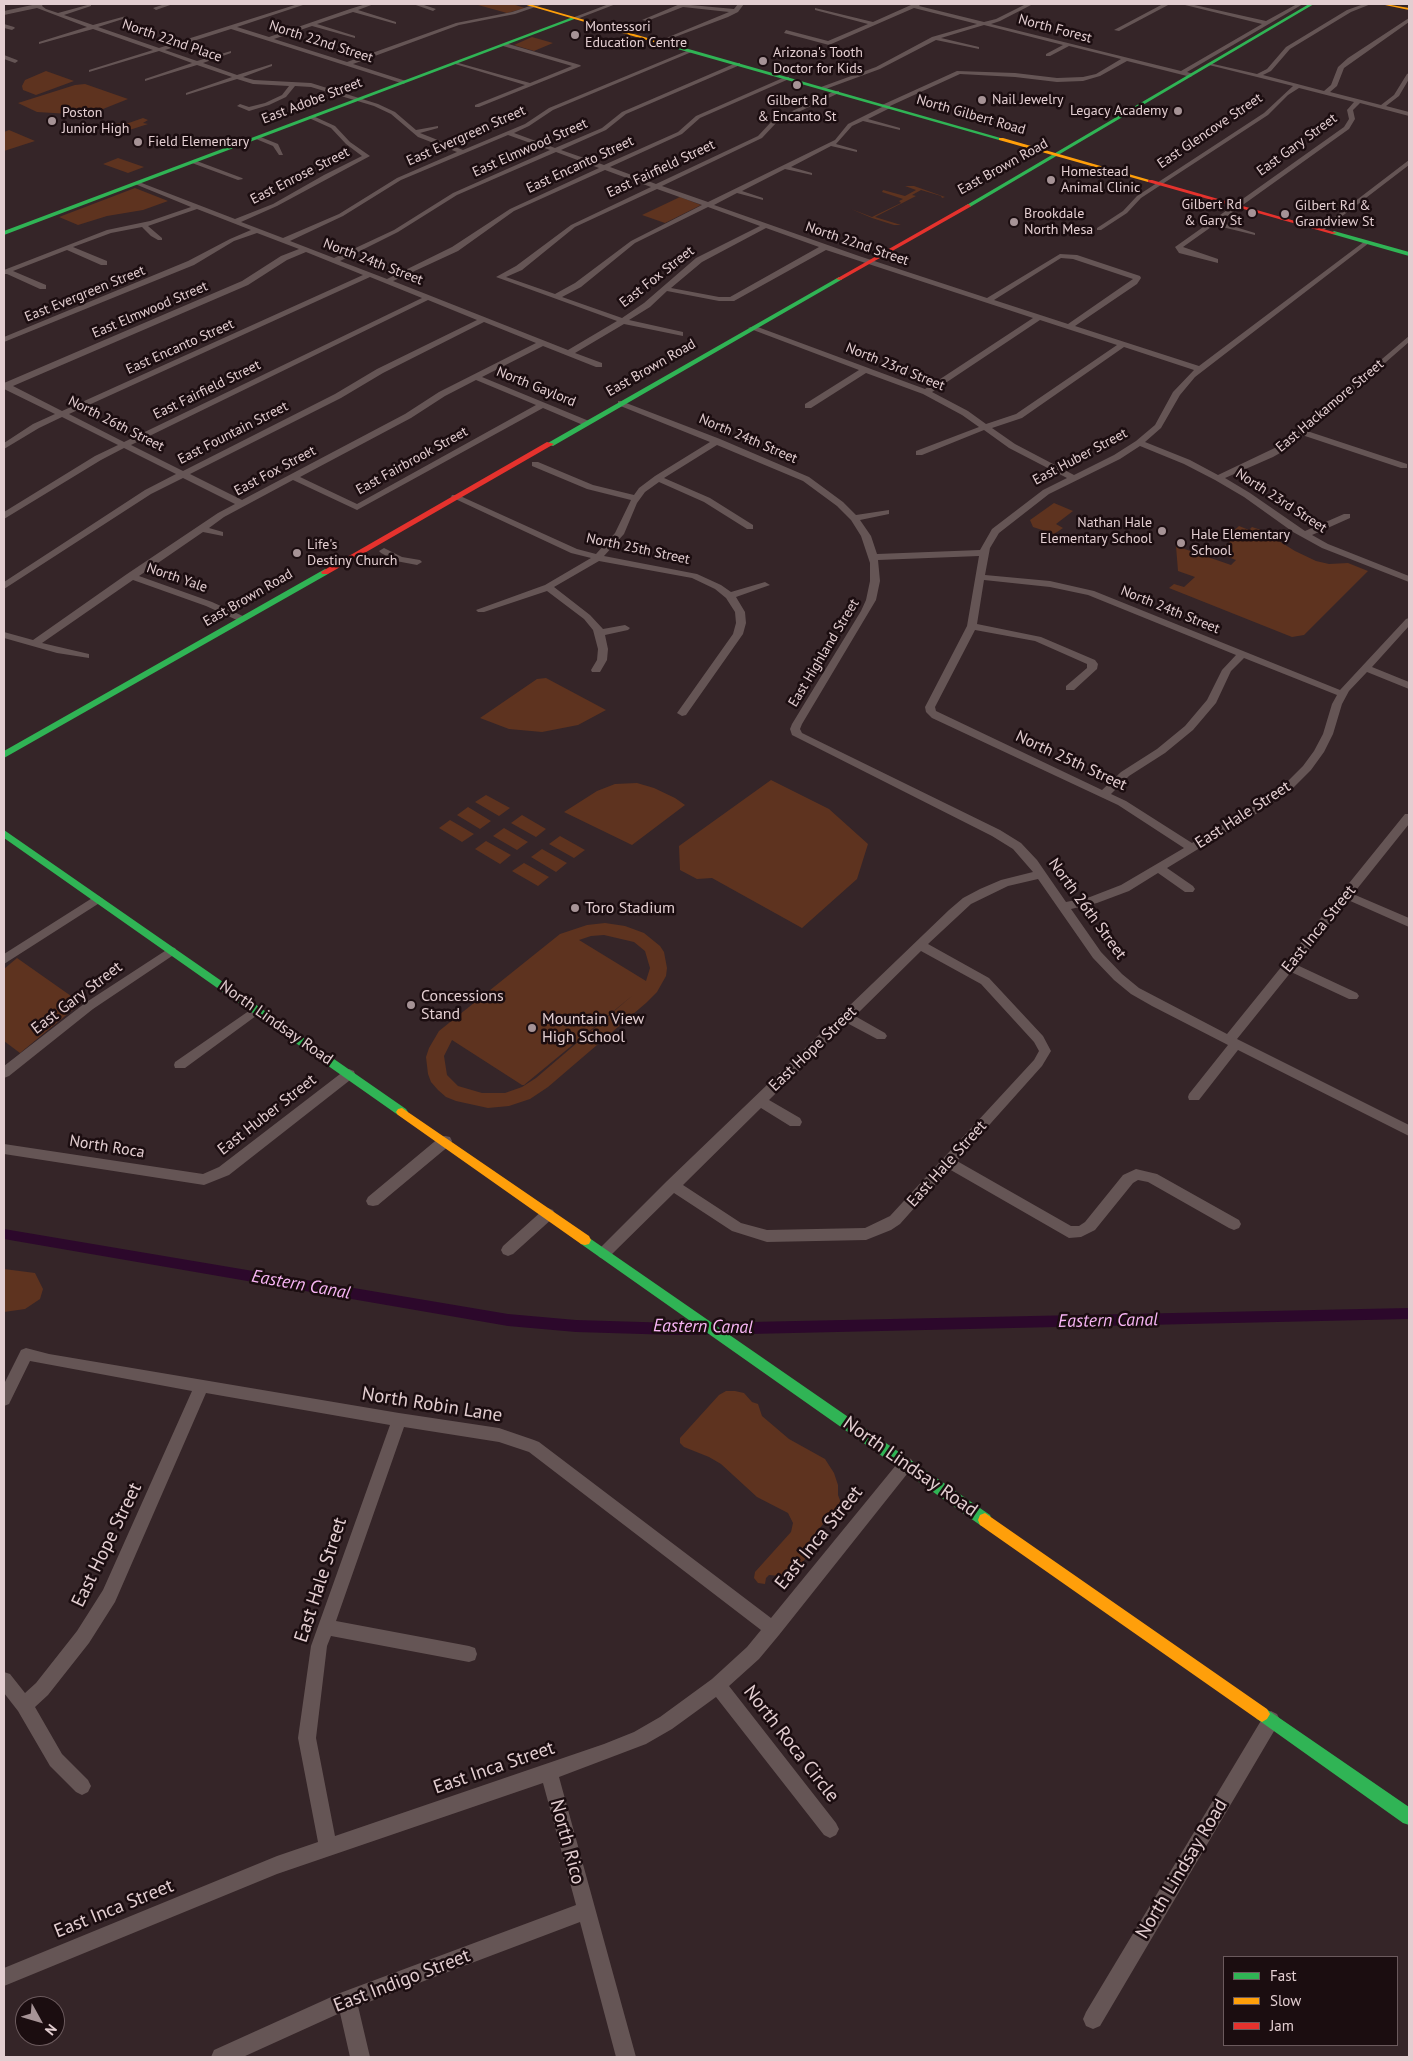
<!DOCTYPE html>
<style>
body{margin:0}
#map{position:relative;width:1413px;height:2061px;overflow:hidden;background:#352528;font-family:"PT Sans",sans-serif}
canvas{display:block}
.frame{position:absolute;inset:0;border:5px solid #e3ced1;pointer-events:none}
.legend{position:absolute;left:1223px;top:1956px;width:175px;height:90px;box-sizing:border-box;background:#1b0d10;border:1px solid #6b5a5d;margin:0;padding:6px 9px;list-style:none;font-size:15px;color:#e3ced1}
.legend li{display:flex;align-items:center;gap:10px;height:25px}
.legend b{width:25px;border:1px solid #6b5a5d}
.north{position:absolute;left:15px;top:1996px;width:50px;height:50px;box-sizing:border-box;background:#1b0d10;border:1px solid #6b5a5d;border-radius:50%;rotate:129deg;font-size:14px;font-weight:700;line-height:20px;text-align:center;color:#e3ced1}
.north::after{content:'';display:block;margin:auto;width:18px;height:22px;background:#a69396;clip-path:polygon(50% 0,100% 100%,50% 72%,0 100%)}
</style>
<div id="map">
<canvas width="1413" height="2061"></canvas>
<div class="frame"></div>
<ul class="legend">
<li><b style="height:6px;background:#30b455"></b>Fast</li>
<li><b style="height:6px;background:#ff9f0a"></b>Slow</li>
<li><b style="height:6px;background:#e5322d"></b>Jam</li>
</ul>
<div class="north">N</div>
</div>
<script>
const c = document.querySelector('canvas').getContext('2d');
c.lineJoin = 'round';
function fillPath(path, color) { c.fillStyle = color; c.fill(path, 'evenodd'); }
const poly = rows => new Path2D(rows.map(r => 'M' + r).join(''));
function trace(path, color, width, dash) { c.strokeStyle = color; c.lineWidth = width; c.lineCap = dash ? 'butt' : 'round'; c.setLineDash(dash || []); c.stroke(path); }
function label(font, color, halo, rows, align = 'center') {
  c.font = font + ' "PT Sans",sans-serif'; c.lineWidth = 5; c.setLineDash([]); c.textBaseline = 'middle'; c.strokeStyle = halo; c.fillStyle = color; for (const [text, x, y, turn = 0] of rows) {
    c.save(); c.translate(x, y); c.rotate((+turn || 0) * Math.PI / 180); c.textAlign = isNaN(turn) ? turn : align; if (halo) c.strokeText(text, 0, 0); c.fillText(text, 0, 0); c.restore();
  }
}
fillPath(poly([
 [481,4,512,4,525,8,507,13,478,5],
 [532,37,553,43,534,51,514,45],
 [46,71,74,81,36,95,23,90,22,86,25,80],
 [85,84,128,99,98,111,70,114,37,112,18,103,75,85],
 [143,118,148,120,143,123,148,124,120,133,106,127,119,123,123,125],
 [9,130,35,141,4,151,4,132],
 [118,158,144,167,128,173,103,164],
 [905,186,914,186,945,197,942,198,941,196,921,190,912,195,916,196,875,217,901,225,894,225,872,218,851,209,872,217,876,215,901,203,899,201,903,199,882,192,883,190,905,196,916,190],
 [135,188,168,201,143,210,107,216,78,225,59,217],
 [680,197,701,205,665,223,642,215],
 [1054,503,1073,511,1056,524,1063,528,1054,534,1033,527,1030,520],
 [1239,526,1249,530,1252,527,1261,530,1295,551,1316,561,1329,564,1348,563,1368,571,1304,635,1292,637,1169,588,1174,584,1184,587,1195,577,1178,571,1176,546,1231,565,1236,560,1217,553,1233,539,1228,536],
 [546,678,606,710,578,725,542,732,509,729,480,718,537,679],
 [771,780,829,809,868,844,857,879,802,928,712,878,697,879,680,870,679,846],
 [637,783,654,788,675,798,685,805,632,845,564,812,597,791,615,784],
 [486,795,510,808,499,816,475,802],
 [468,807,491,821,480,829,457,815],
 [522,815,546,829,536,837,511,823],
 [450,820,474,834,462,842,439,828],
 [504,828,528,842,517,850,493,836],
 [560,836,585,850,574,858,549,844],
 [486,841,511,855,500,864,475,849],
 [542,849,567,863,556,872,531,857],
 [524,863,549,877,538,886,512,871],
 [605,923,625,926,644,933,660,946,664,952,667,968,666,976,657,992,646,1003,548,1087,530,1099,509,1106,488,1108,456,1101,446,1097,438,1090,431,1082,428,1074,426,1057,429,1048,439,1031,560,934,587,925],
 [604,935,634,942,645,951,650,968,646,981,579,940,591,936],
 [633,995,536,1078,522,1087,505,1093,482,1093,458,1086,447,1075,444,1056,452,1040,522,1085,524,1085],
 [17,958,81,1003,20,1053,4,1041,4,969],
 [4,1269,35,1273,43,1289,40,1299,25,1309,4,1312],
 [726,1391,735,1391,744,1393,752,1402,758,1404,762,1416,789,1439,825,1459,834,1473,838,1485,838,1495,841,1503,846,1510,839,1518,828,1518,810,1540,808,1545,812,1551,790,1577,769,1575,766,1578,765,1584,758,1583,754,1578,755,1572,791,1532,793,1523,788,1513,757,1497,721,1464,709,1457,684,1447,680,1443,680,1438,719,1395]
]), '#5e331f');
fillPath(poly([
 [4,1229,508,1314,576,1320,675,1323,749,1322,1409,1308,1409,1319,749,1334,675,1335,576,1332,508,1326,4,1239,4,1229]
]), '#2c082b');
fillPath(poly([
 [37,4,43,4,42,6,46,9,58,13,91,4,91,6,64,15,93,25,126,16,126,18,98,27,159,48,298,4,306,4,237,27,269,37,350,9,366,4,374,4,358,10,396,22,396,24,353,12,317,24,355,36,355,38,312,26,274,39,347,62,456,23,512,12,536,4,544,4,515,14,459,25,353,64,406,81,404,84,231,29,165,50,197,61,231,51,231,53,203,63,237,75,272,64,272,66,243,77,254,80,311,83,378,104,395,112,416,130,438,126,438,128,420,133,463,150,525,124,549,108,689,50,694,51,553,110,529,126,514,133,555,148,602,128,622,112,736,63,740,63,740,65,626,114,606,130,561,150,604,165,678,132,696,116,785,77,789,77,789,79,700,118,682,134,610,167,656,184,758,136,773,120,835,91,839,91,839,93,777,122,762,138,662,186,708,202,835,140,848,124,882,107,882,105,957,71,1015,73,1057,78,1083,77,1096,74,1121,59,1069,46,1050,56,1046,56,1046,54,1063,45,984,25,941,38,979,47,979,49,936,40,880,69,823,90,821,87,876,67,932,37,977,24,914,8,829,45,784,33,786,30,828,41,868,24,815,10,815,8,873,22,911,5,921,4,919,6,984,22,996,19,1026,4,1033,4,1000,21,991,24,1181,71,1262,24,1181,4,1190,4,1266,21,1297,4,1303,4,1187,72,1193,74,1191,77,1127,61,1100,76,1083,81,1057,82,1015,77,960,74,890,106,890,108,868,119,900,128,900,130,863,121,852,126,836,144,857,150,857,152,831,146,791,167,812,173,812,175,785,169,742,191,763,198,763,200,737,193,714,205,859,256,987,298,1060,254,1077,255,1140,276,1141,278,1137,284,1075,326,1199,366,1365,241,1369,241,1369,243,1195,377,1180,395,1161,428,1145,442,1190,460,1218,475,1281,445,1409,336,1409,342,1307,431,1407,464,1407,468,1401,468,1302,435,1287,449,1273,457,1225,478,1250,493,1305,531,1344,514,1350,514,1350,518,1312,535,1328,544,1409,576,1409,582,1322,548,1293,532,1244,497,1215,480,1184,464,1140,446,1120,459,1049,494,999,533,990,548,985,575,1050,581,1094,591,1340,690,1406,619,1409,618,1409,626,1372,667,1409,682,1409,689,1367,672,1349,691,1342,704,1333,734,1324,752,1311,770,1293,788,1259,812,1167,868,1193,886,1195,889,1193,892,1185,892,1158,873,1129,891,1097,903,1071,909,1101,952,1122,974,1139,988,1227,1034,1405,814,1409,814,1409,824,1353,894,1409,918,1409,927,1348,900,1297,965,1357,993,1359,996,1357,999,1349,999,1291,972,1237,1039,1409,1125,1409,1136,1238,1050,1199,1100,1189,1100,1188,1097,1189,1094,1228,1045,1152,1006,1131,994,1114,980,1093,958,1038,879,1008,886,971,904,928,944,989,978,1043,1036,1051,1051,1042,1066,957,1161,1071,1226,1079,1226,1085,1222,1123,1175,1136,1169,1157,1174,1239,1220,1241,1224,1239,1228,1234,1230,1229,1228,1148,1182,1138,1180,1133,1183,1095,1230,1081,1237,1069,1238,949,1169,900,1224,891,1230,866,1240,767,1242,732,1231,674,1193,609,1257,604,1259,599,1257,597,1253,599,1249,667,1181,949,910,963,898,980,889,1001,880,1033,872,1013,849,992,836,792,735,790,729,792,724,861,611,866,600,870,581,870,563,861,536,851,520,837,506,803,481,717,445,664,478,710,498,753,525,753,529,747,529,704,502,659,482,645,492,637,503,624,534,604,556,697,574,721,585,731,592,765,582,770,585,736,597,745,612,746,623,743,634,686,715,682,716,677,713,733,634,736,623,735,612,726,598,715,589,692,578,599,561,554,587,590,615,603,629,625,625,630,628,628,630,605,635,608,649,607,660,600,672,592,672,591,670,597,660,598,649,593,630,584,619,547,591,484,612,478,612,476,610,545,585,591,558,571,553,451,497,452,495,458,495,577,549,596,554,615,533,631,500,587,489,532,466,532,462,538,462,593,485,634,495,639,488,655,476,710,442,618,405,618,401,621,401,720,439,809,477,843,502,856,515,889,510,889,514,860,520,871,536,877,554,980,550,992,529,1043,490,1067,478,1009,448,984,430,922,455,916,455,916,451,979,427,962,415,923,394,866,373,811,408,805,408,805,404,859,370,748,328,755,326,925,389,1033,318,826,250,734,301,719,301,667,291,650,307,629,320,683,332,683,336,624,324,575,353,602,363,602,367,596,367,543,346,482,377,589,421,589,425,583,425,543,408,357,510,293,480,224,517,209,528,223,532,223,536,203,532,139,576,212,602,245,617,245,621,239,621,206,606,133,580,42,643,89,654,89,658,57,653,4,638,4,632,33,640,127,574,218,513,235,504,183,478,151,494,4,589,4,582,145,490,176,474,124,448,101,460,4,519,4,512,95,456,118,445,62,417,39,428,4,449,4,443,33,424,55,414,4,389,4,383,242,281,281,256,299,249,257,233,234,241,194,265,4,342,4,337,188,261,230,239,251,230,197,209,148,226,162,238,162,240,158,240,151,236,142,227,111,233,73,247,107,261,107,265,101,265,67,250,13,271,46,285,46,289,40,289,7,274,4,274,4,270,107,230,150,221,191,207,135,184,135,182,139,182,235,219,273,204,324,175,362,156,346,144,331,128,309,118,309,116,313,116,335,126,350,142,370,156,277,206,241,222,283,238,339,214,397,178,457,152,418,137,391,114,374,106,311,87,295,86,286,97,269,105,249,111,237,106,240,104,249,107,265,103,282,95,289,86,253,84,237,79,186,95,186,93,232,77,197,65,145,81,145,79,192,63,159,51,89,72,89,70,153,50,93,29,39,44,39,42,87,27,37,8,4,15,4,11,37,4],
 [508,135,550,150,453,193,394,230,334,258,290,241,343,216,401,180,508,135],
 [556,152,599,168,510,209,452,247,387,279,340,261,398,232,457,195,556,152],
 [605,170,651,187,571,225,516,266,496,277,617,321,568,350,393,281,458,251,514,211,605,170],
 [657,189,702,205,631,241,575,283,555,294,506,277,522,270,575,227,657,189],
 [708,207,760,226,696,258,644,303,622,318,562,297,581,287,635,243,708,207],
 [766,228,819,247,730,297,719,297,671,288,702,262,766,228],
 [306,252,363,275,62,411,13,386,248,285,287,260,306,252],
 [1061,258,1073,259,1133,279,1068,324,994,300,1061,258],
 [370,277,422,298,124,442,69,414,370,277],
 [428,300,477,320,377,369,335,394,183,471,131,445,428,300],
 [1040,320,1117,345,1016,414,986,424,968,411,932,392,1040,320],
 [484,322,536,343,439,392,405,414,242,500,190,474,341,398,383,373,484,322],
 [1124,347,1194,370,1173,392,1155,425,1136,441,1114,455,1074,475,1015,444,992,428,1022,418,1124,347],
 [476,380,536,405,357,504,300,477,411,418,445,396,476,380],
 [979,556,967,626,925,707,926,712,932,718,1118,805,1184,848,1121,885,1090,897,1066,902,1037,860,1021,843,1000,830,802,733,800,729,802,724,876,600,880,581,878,560,979,556],
 [984,580,1050,587,1088,595,1236,655,1222,670,1207,700,1185,726,1157,749,1121,772,1102,790,936,711,935,707,975,630,1035,641,1087,664,1087,668,1066,686,1066,690,1074,690,1097,669,1098,664,1095,660,1041,637,977,624,984,580],
 [1244,658,1337,695,1332,704,1323,734,1314,751,1303,766,1285,784,1251,808,1192,843,1126,801,1111,794,1129,776,1165,753,1193,730,1216,703,1231,671,1244,658],
 [921,951,981,984,1034,1042,1039,1051,1034,1060,890,1216,865,1228,767,1230,741,1223,683,1185,761,1108,790,1126,800,1126,802,1122,800,1118,769,1100,847,1023,877,1039,885,1039,887,1036,885,1033,855,1016,921,951],
 [165,4,173,4,156,10,153,8,165,4],
 [413,4,421,4,436,9,433,11,413,4],
 [609,4,616,4,577,19,572,18,609,4],
 [680,4,734,9,738,4,744,4,738,12,728,17,659,43,659,41,729,12,683,7,647,21,642,20,680,4],
 [1163,4,1170,4,1119,31,1114,30,1163,4],
 [1364,4,1371,4,1351,12,1290,49,1271,71,1263,75,1324,91,1331,85,1338,67,1348,58,1409,18,1409,22,1344,68,1337,86,1330,92,1381,105,1394,95,1407,74,1409,73,1409,79,1399,96,1386,106,1409,112,1409,116,1360,103,1353,110,1355,119,1349,129,1219,222,1255,233,1255,235,1214,225,1183,247,1218,259,1218,263,1179,253,1175,247,1344,127,1349,119,1347,110,1354,102,1299,88,1288,95,1268,115,1141,198,1127,213,1101,230,1097,230,1097,228,1123,211,1137,196,1264,113,1293,86,1209,65,1209,63,1257,74,1267,69,1286,47,1347,10,1364,4],
 [4,24,14,27,15,28,12,30,4,28,4,24],
 [505,43,580,65,581,66,479,107,475,107,475,105,525,85,455,64,455,62,530,83,572,66,503,46,505,43],
 [4,55,17,60,18,61,15,63,4,59,4,55],
 [258,136,278,144,283,155,279,155,273,146,256,139,255,138,258,136],
 [194,160,242,178,243,179,238,180,192,163,192,161,194,160],
 [1409,160,1409,165,1324,230,1320,230,1320,228,1409,160],
 [384,548,402,557,420,560,422,562,417,565,396,561,381,553,379,551,384,548],
 [97,895,103,899,101,902,4,964,4,954,97,895],
 [171,947,175,948,177,951,175,954,93,1009,9,1076,4,1078,4,1066,85,1003,171,947],
 [256,1006,262,1010,260,1013,185,1068,175,1068,174,1065,175,1062,256,1006],
 [349,1069,354,1071,355,1074,354,1077,229,1175,204,1185,4,1154,4,1144,203,1174,219,1167,344,1071,349,1069],
 [445,1136,450,1137,452,1141,450,1145,378,1205,373,1206,368,1205,366,1201,368,1197,440,1137,445,1136],
 [548,1208,553,1210,555,1214,553,1218,513,1254,508,1256,503,1254,501,1250,503,1246,543,1210,548,1208],
 [26,1348,49,1354,399,1413,499,1428,534,1440,539,1442,771,1618,901,1459,906,1457,911,1459,914,1464,911,1469,779,1635,759,1659,729,1686,836,1823,839,1829,836,1835,830,1838,824,1835,716,1697,672,1729,646,1744,559,1777,636,2057,616,2057,580,1922,358,2006,370,2057,350,2057,340,2013,243,2057,211,2057,214,2050,340,1993,576,1905,543,1783,277,1874,4,1986,4,1968,277,1856,318,1842,298,1738,311,1646,390,1425,206,1393,115,1602,89,1643,48,1695,35,1707,62,1754,88,1780,91,1786,88,1792,82,1795,76,1792,50,1766,18,1711,4,1693,4,1672,10,1674,25,1693,36,1683,77,1631,103,1590,192,1391,30,1361,9,1404,4,1406,4,1384,21,1350,26,1348],
 [404,1427,499,1442,529,1452,761,1630,747,1647,712,1679,660,1717,634,1732,604,1744,335,1836,316,1738,327,1646,331,1636,469,1662,475,1660,477,1654,475,1648,469,1646,336,1621,404,1427],
 [1271,1711,1277,1714,1280,1720,1277,1726,1100,2026,1093,2029,1086,2026,1083,2019,1086,2012,1265,1714,1271,1711]
]), '#655555');
fillPath(poly([
 [1309,4,1314,4,970,207,965,206,1309,4],
 [573,17,577,18,4,235,4,231,573,17],
 [674,46,678,46,1004,139,999,140,674,48,674,46],
 [1334,231,1409,252,1409,256,1332,234,1331,233,1334,231],
 [839,277,842,279,841,280,553,446,546,444,839,277],
 [325,569,328,570,328,574,4,758,4,751,325,569],
 [4,830,406,1109,408,1112,406,1115,398,1115,4,838,4,830],
 [585,1235,990,1515,992,1520,990,1525,985,1527,980,1525,581,1244,579,1240,581,1236,585,1235],
 [1262,1706,1409,1807,1409,1825,1403,1823,1257,1719,1254,1714,1257,1709,1262,1706]
]), '#30b455');
fillPath(poly([
 [523,4,529,4,679,47,674,48,523,4],
 [1385,4,1409,8,1409,10,1385,5,1385,4],
 [999,138,1003,138,1153,181,1148,182,999,140,999,138],
 [402,1108,589,1236,591,1240,589,1244,585,1245,581,1244,398,1115,396,1112,398,1109,402,1108],
 [985,1513,1267,1709,1270,1714,1267,1719,1262,1722,1257,1719,980,1525,978,1520,980,1515,985,1513]
]), '#ff9f0a');
fillPath(poly([
 [1148,180,1152,180,1337,233,1332,234,1148,182,1148,180],
 [968,204,971,206,970,207,841,280,836,279,968,204],
 [547,442,554,444,328,574,322,574,321,572,547,442]
]), '#e5322d');
for (const [x, y, r, color] of [
 [575,35,5,"#a69396"],
 [763,61,5,"#a69396"],
 [797,85,5,"#a69396"],
 [982,100,5,"#a69396"],
 [1178,111,5,"#a69396"],
 [52,121,5,"#a69396"],
 [138,142,5,"#a69396"],
 [1051,180,5,"#a69396"],
 [1252,213,5,"#a69396"],
 [1285,214,5,"#a69396"],
 [1014,222,5,"#a69396"],
 [1162,531,5,"#a69396"],
 [1181,543,5,"#a69396"],
 [297,553,5,"#a69396"],
 [575,908,5,"#a69396"],
 [411,1005,5,"#a69396"],
 [532,1028,5,"#a69396"]
]) { const dot = new Path2D(); dot.arc(x, y, r, 0, 2 * Math.PI); c.fillStyle = color; c.fill(dot); trace(dot, '#1b0d10', 2); }
label('14px', '#e3ced1', '#1b0d10', [
 ["Montessori",585,27],
 ["Education Centre",585,43],
 ["Arizona's Tooth",773,53],
 ["Doctor for Kids",773,69],
 ["Nail Jewelry",992,100],
 ["Gilbert Rd",797,101,"center"],
 ["& Encanto St",797,117,"center"],
 ["Legacy Academy",1168,111,"right"],
 ["Poston",62,113],
 ["Junior High",62,129],
 ["Field Elementary",148,142],
 ["Homestead",1061,172],
 ["Animal Clinic",1061,188],
 ["Gilbert Rd",1242,205,"right"],
 ["& Gary St",1242,221,"right"],
 ["Gilbert Rd &",1295,206],
 ["Grandview St",1295,222],
 ["Brookdale",1024,214],
 ["North Mesa",1024,230],
 ["Nathan Hale",1152,523,"right"],
 ["Elementary School",1152,539,"right"],
 ["Hale Elementary",1191,535],
 ["School",1191,551],
 ["Life's",307,545],
 ["Destiny Church",307,561]
], 'left');
label('14px', '#e3ced1', '#1b0d10', [
 ["North Forest",1055,29,15],
 ["North 22nd Place",172,41,19],
 ["North 22nd Street",321,42,18],
 ["East Adobe Street",312,101,-21],
 ["North Gilbert Road",971,115,16],
 ["East Glencove Street",1210,131,-34],
 ["East Evergreen Street",466,136,-24],
 ["East Gary Street",1297,145,-36],
 ["East Elmwood Street",530,148,-24],
 ["East Encanto Street",580,165,-25],
 ["East Brown Road",1003,167,-29],
 ["East Fairfield Street",661,169,-25],
 ["East Enrose Street",300,176,-27],
 ["North 22nd Street",857,244,19],
 ["North 24th Street",373,262,21],
 ["East Fox Street",657,277,-38],
 ["East Evergreen Street",85,294,-22],
 ["East Elmwood Street",150,310,-23],
 ["East Encanto Street",180,347,-24],
 ["North 23rd Street",895,367,22],
 ["East Brown Road",651,368,-30],
 ["North Gaylord",536,387,22],
 ["East Fairfield Street",207,390,-26],
 ["East Hackamore Street",1330,406,-40],
 ["North 26th Street",116,424,27],
 ["East Fountain Street",233,433,-27],
 ["North 24th Street",748,439,23],
 ["East Huber Street",1080,457,-28],
 ["East Fairbrook Street",412,461,-29],
 ["East Fox Street",275,471,-28],
 ["North 23rd Street",1281,501,33],
 ["North 25th Street",638,549,12],
 ["North Yale",177,578,19],
 ["East Brown Road",248,598,-30],
 ["North 24th Street",1170,610,22],
 ["East Highland Street",824,653,-59]
]);
label('16px', '#e3ced1', '#1b0d10', [
 ["North 25th Street",1071,761,25],
 ["East Hale Street",1243,815,-33],
 ["North 26th Street",1087,909,54],
 ["East Inca Street",1319,929,-51],
 ["East Gary Street",77,998,-37],
 ["North Lindsay Road",276,1023,35],
 ["East Hope Street",813,1049,-44],
 ["East Huber Street",267,1115,-38],
 ["North Roca",107,1147,9],
 ["East Hale Street",947,1164,-48]
]);
label('16px', '#e3ced1', '#1b0d10', [
 ["Toro Stadium",585,908],
 ["Concessions",421,996],
 ["Stand",421,1014],
 ["Mountain View",542,1019],
 ["High School",542,1037]
], 'left');
label('italic 18px', '#f8b5f5', '#1b0d10', [
 ["Eastern Canal",301,1285,10],
 ["Eastern Canal",1108,1321,-1],
 ["Eastern Canal",703,1327,1]
]);
label('19px', '#e3ced1', '#1b0d10', [
 ["North Robin Lane",432,1405,9],
 ["North Lindsay Road",910,1467,35],
 ["East Inca Street",819,1538,-51],
 ["East Hope Street",107,1545,-64],
 ["East Hale Street",321,1580,-72],
 ["North Roca Circle",791,1744,52],
 ["East Inca Street",494,1768,-19],
 ["North Rico",567,1842,75],
 ["North Lindsay Road",1182,1869,-59],
 ["East Inca Street",114,1909,-22],
 ["East Indigo Street",402,1981,-21]
]);
</script>
